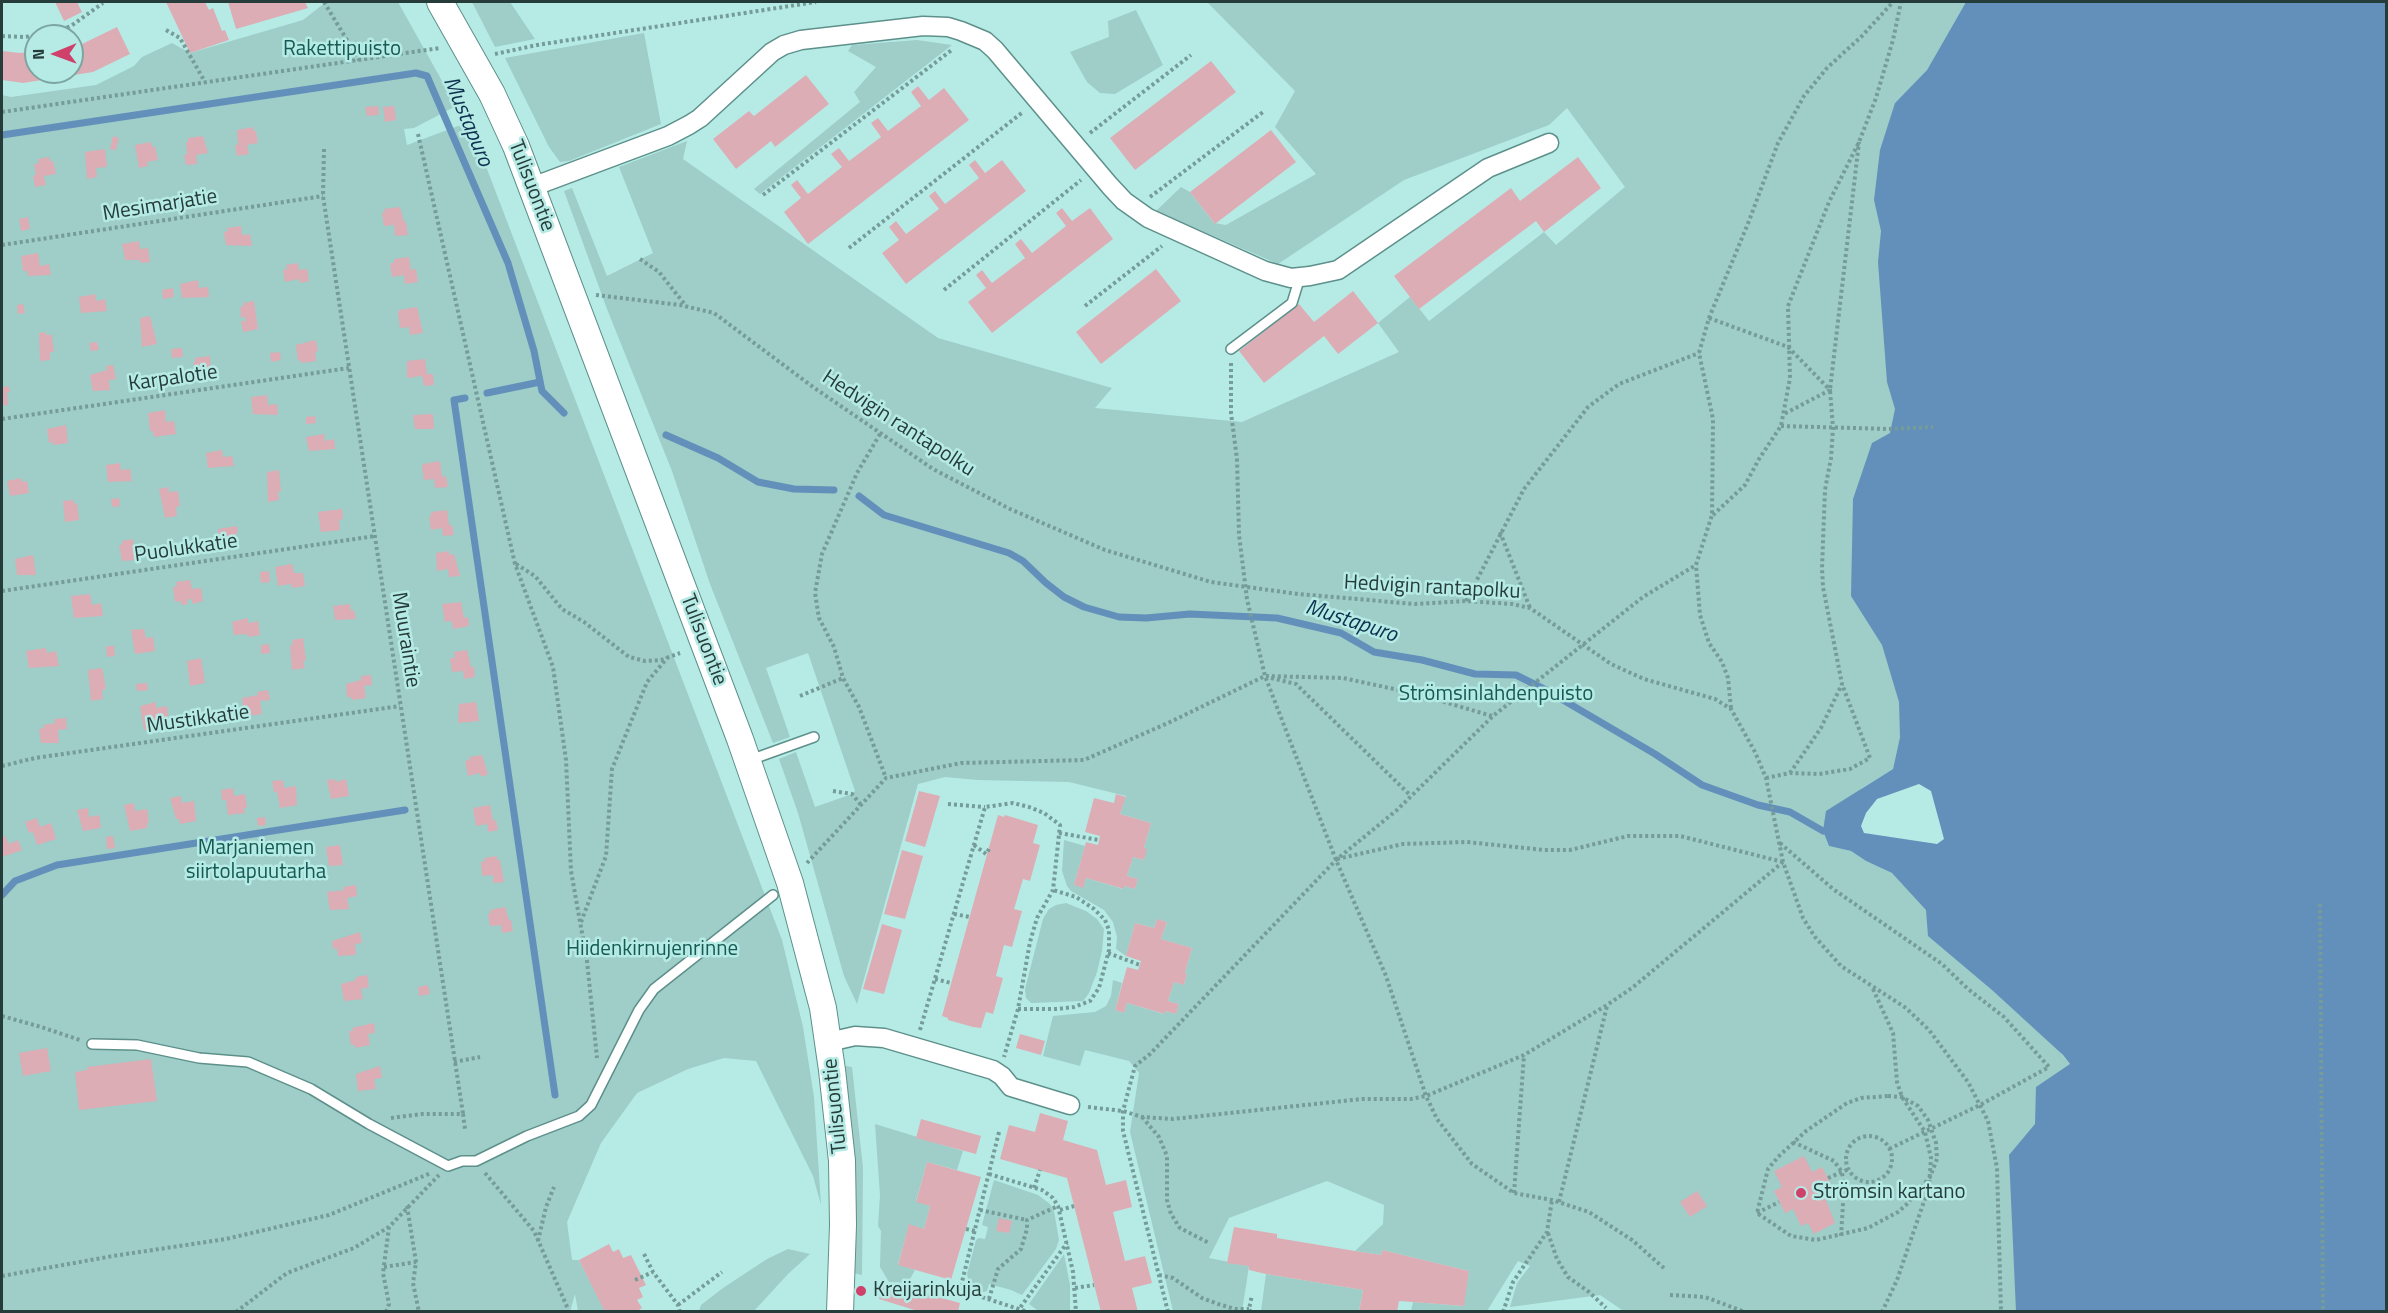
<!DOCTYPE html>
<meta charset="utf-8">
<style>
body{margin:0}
#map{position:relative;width:2388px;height:1313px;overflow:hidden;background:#b6ebe5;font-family:"Titillium Web",sans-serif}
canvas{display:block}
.frame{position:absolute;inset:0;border:3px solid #263c3a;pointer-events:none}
.north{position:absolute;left:24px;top:24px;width:60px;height:60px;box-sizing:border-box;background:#b6ebe5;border:2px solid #7ca5a1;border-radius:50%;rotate:269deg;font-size:16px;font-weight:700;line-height:24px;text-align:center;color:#263c3a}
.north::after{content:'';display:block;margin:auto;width:21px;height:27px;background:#cf416a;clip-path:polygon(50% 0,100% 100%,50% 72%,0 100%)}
</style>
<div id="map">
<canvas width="2388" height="1313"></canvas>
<div class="frame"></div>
<div class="north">N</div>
</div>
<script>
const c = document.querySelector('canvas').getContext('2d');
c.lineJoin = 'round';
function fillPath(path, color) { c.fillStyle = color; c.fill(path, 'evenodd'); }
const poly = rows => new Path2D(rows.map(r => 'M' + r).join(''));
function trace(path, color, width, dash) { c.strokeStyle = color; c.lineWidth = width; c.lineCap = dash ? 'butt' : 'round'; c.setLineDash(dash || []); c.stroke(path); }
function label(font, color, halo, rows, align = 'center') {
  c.font = font + ' "Titillium Web",sans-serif'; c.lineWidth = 5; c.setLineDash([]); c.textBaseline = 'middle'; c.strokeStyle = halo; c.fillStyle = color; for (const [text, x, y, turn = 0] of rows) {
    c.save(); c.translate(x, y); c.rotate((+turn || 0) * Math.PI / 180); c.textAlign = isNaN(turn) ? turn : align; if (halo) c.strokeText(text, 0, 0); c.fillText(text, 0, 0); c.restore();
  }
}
fillPath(poly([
 [326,2,398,2,456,106,414,128,404,129,407,145,458,126,464,127,468,130,482,156,782,940,803,1027,814,1097,821,1205,813,1176,756,1061,724,1058,688,1069,637,1093,601,1143,567,1222,572,1260,579,1260,605,1311,578,1311,575,1294,570,1312,2,1312,2,95,11,97,96,85,134,66,142,57,172,43,190,53,303,20],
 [472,2,510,2,535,39,495,47],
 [1207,2,1966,2,1927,70,1895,103,1919,119,1900,737,1893,769,1862,788,1823,831,1829,846,1851,851,1866,861,1892,873,1953,927,2070,1064,2173,1311,1625,1312,1600,1295,1510,1307,1517,1283,1530,1266,1518,1261,1487,1311,1411,1311,1413,1302,1463,1306,1469,1271,1382,1250,1381,1255,1355,1251,1383,1224,1384,1205,1327,1181,1229,1218,1209,1258,1249,1266,1242,1311,1173,1311,1130,1132,1139,1073,1129,1061,1085,1050,1080,1066,1043,1056,1053,1016,1095,1012,1106,1006,1111,996,1113,980,1122,983,1115,1010,1124,1013,1127,1003,1164,1014,1165,1011,1176,1014,1179,1004,1168,1001,1174,982,1184,985,1187,974,1185,973,1192,948,1161,939,1167,922,1157,919,1154,928,1135,923,1126,956,1116,949,1117,937,1113,922,1104,910,1071,891,1067,886,1062,871,1064,840,1085,846,1074,885,1083,887,1086,878,1123,889,1124,886,1135,889,1138,879,1127,876,1133,857,1144,860,1144,848,1151,823,1120,814,1126,796,1069,782,978,780,945,777,918,784,857,1004,844,976,798,813,779,759,796,752,815,807,852,794,855,791,808,653,766,668,790,737,773,743,710,584,672,471,607,309,564,191,572,188,607,276,653,253,619,167,687,141,683,159,938,338,1112,388,1095,408,1242,422,1399,352,1378,323,1410,297,1429,321,1544,232,1556,245,1625,187,1567,108,1549,125,1404,180,1278,264,1156,211,1181,187,1190,192,1214,223,1226,225,1316,174,1275,127,1295,91],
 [1136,10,1163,65,1115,94,1100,93,1087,82,1070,52,1109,37,1108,21],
 [644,33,661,124,569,161,560,162,549,147,505,58],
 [917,40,952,45,760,194,754,189,860,102,854,92,876,67,848,51,852,45],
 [1066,903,1086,911,1097,919,1104,929,1102,951,1097,972,1089,993,1083,1001,1031,1003,1026,998,1025,989,1043,919,1049,909,1056,905],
 [846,1066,852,1067,863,1168,862,1275,853,1273,843,1069],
 [875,1124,963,1151,957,1170,927,1162,916,1201,930,1206,924,1229,909,1225,898,1264,915,1270,908,1283,889,1282,880,1267,881,1231,878,1226,880,1195],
 [994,1180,1038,1195,1050,1204,1054,1211,1059,1240,1056,1249,1022,1295,1011,1290,989,1284,987,1291,984,1292,976,1291,969,1284,967,1274,976,1240,979,1238,985,1239,988,1227,982,1225],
 [788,1249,810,1254,788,1274,754,1311,699,1311,701,1305,723,1288,767,1259],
 [1064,1254,1070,1285,1070,1311,1037,1310,1029,1304],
 [1266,1274,1363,1290,1359,1311,1261,1311]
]), '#9fcdc8');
fillPath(poly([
 [1966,2,2386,2,2386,1311,2016,1311,2009,1155,2035,1124,2036,1087,2070,1064,2063,1055,1992,990,1928,936,1926,910,1892,873,1866,861,1851,851,1829,846,1823,831,1826,811,1893,769,1900,737,1899,702,1882,645,1851,596,1853,499,1872,443,1890,433,1895,409,1887,382,1878,262,1881,231,1874,200,1880,150,1895,103,1927,70],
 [1919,784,1931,791,1944,839,1937,844,1864,833,1861,826,1866,813,1877,799]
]), '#6290ba');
trace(poly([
 [2,135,416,73,427,76,508,263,534,351,542,391,564,413],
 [487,393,540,382],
 [465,398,454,400,555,1095],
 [666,435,718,458,758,482,794,489,834,490],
 [859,496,884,515,1009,553,1023,561,1046,583,1064,597,1084,607,1119,617,1146,618,1190,614,1277,618,1341,633,1374,652,1422,660,1475,674,1516,675,1546,690,1655,754,1702,785,1758,805,1790,812,1823,831],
 [2,895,15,881,57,865,405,810]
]), '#6290ba', 7);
fillPath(poly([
 [55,2,77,2,82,12,64,21],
 [166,2,205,2,209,10,213,8,222,31,225,30,229,40,190,53],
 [228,2,305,2,308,8,236,29],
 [117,27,130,54,93,72,23,83,2,80,2,51,20,53,36,51,36,72,72,72,72,46,82,44],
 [1211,61,1236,92,1135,170,1110,138],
 [806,75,829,104,775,147,771,141,736,169,713,139,749,111,754,116],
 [918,86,929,100,944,88,969,120,808,244,784,212,801,198,791,185,797,180,808,194,842,167,831,154,839,148,849,161,881,137,871,123,878,118,888,131,921,106,911,92],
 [378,106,379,115,367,116,365,107],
 [394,106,396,120,385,122,383,107],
 [253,127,254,131,256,131,258,143,247,145,249,154,237,156,235,145,238,145,237,130],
 [1271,130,1296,162,1215,224,1190,192],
 [113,136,119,138,116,150,110,149],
 [203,136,208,153,196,155,197,164,186,165,184,155,187,154,186,142,188,142,188,138],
 [151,142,152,147,155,146,158,160,147,162,148,166,139,168,135,145],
 [105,149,107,167,96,168,97,177,87,179,85,152],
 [49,157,50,161,53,161,56,174,44,176,46,185,35,187,33,176,36,175,34,164,39,163,38,159],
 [1578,157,1601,188,1544,232,1536,221,1419,309,1394,276,1511,188,1520,201],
 [975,160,985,173,1002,160,1026,191,906,284,882,253,899,240,889,227,896,221,906,234,939,209,929,196,935,191,945,204,979,178,969,165],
 [400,207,404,222,406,222,408,235,395,236,394,225,384,226,382,213,385,212,384,209],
 [1062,208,1072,221,1090,208,1113,239,992,333,968,302,986,288,976,275,982,270,992,283,1025,258,1015,244,1021,239,1032,253,1066,226,1056,213],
 [28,217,30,229,21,231,19,219],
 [241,226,242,235,250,234,252,246,226,245,224,232,228,231,227,228],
 [139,241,140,249,148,248,150,262,141,263,140,260,125,260,122,244],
 [38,253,40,266,49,264,51,275,28,276,27,271,23,271,21,256],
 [409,257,411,270,416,269,418,282,405,284,404,275,392,277,390,263,394,263,394,259],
 [298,263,299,270,307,269,309,281,300,283,299,279,285,282,283,270,287,269,286,265],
 [1156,269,1181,301,1101,364,1076,332],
 [198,280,199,288,208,287,209,297,182,298,180,284],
 [173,288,174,297,163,299,162,290],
 [1353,291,1378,323,1338,354,1324,336,1264,383,1239,351,1299,304,1314,322],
 [95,294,96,301,105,299,107,311,81,313,79,297],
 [254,301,258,329,243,332,241,321,246,321,245,317,241,318,240,307,243,307,243,303],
 [23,304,25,313,18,314,17,305],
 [417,307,423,333,410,335,409,327,400,328,398,314,399,310],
 [150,316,157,344,142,347,140,318],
 [46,332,46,335,52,335,54,352,50,352,50,360,40,361,39,333],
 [316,340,318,351,315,352,316,361,301,363,301,360,298,361,296,345],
 [97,342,99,350,91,351,89,343],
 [182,348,183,357,172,358,171,349],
 [280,352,281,360,271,362,270,353],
 [210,356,211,376,198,378,193,363,195,362,195,358],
 [425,359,427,374,433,374,434,385,424,386,422,376,407,378,407,361],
 [113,365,116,379,109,380,110,390,93,391,90,375,107,370,106,366],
 [9,386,10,392,7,392,8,405,2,405,2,387],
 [267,395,268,405,277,404,278,415,253,414,251,397],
 [165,410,166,422,174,421,176,434,154,437,153,431,150,431,148,413],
 [433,414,434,429,415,429,413,415],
 [315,416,316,423,306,424,306,417],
 [66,425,68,443,53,445,53,442,49,443,47,429],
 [324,434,325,441,334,439,335,449,309,451,306,437],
 [222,450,223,457,232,456,234,466,208,468,206,453],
 [440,461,442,477,446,476,448,487,435,488,434,479,424,480,422,467,423,464],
 [120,463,121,470,130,469,132,481,108,482,106,465],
 [279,470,281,491,278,492,279,500,268,502,267,472],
 [21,478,22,482,27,481,29,493,10,496,7,481],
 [168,487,169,492,178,491,180,506,176,507,177,516,165,518,159,489],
 [119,498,120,506,112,507,111,499],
 [74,500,74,504,77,503,79,520,65,522,63,501],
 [342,509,343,519,339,520,340,530,321,532,318,512],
 [447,510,449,525,452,525,454,535,443,536,442,528,431,530,429,517,431,516,431,512],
 [237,526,238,532,236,533,238,544,224,547,224,543,221,544,218,529],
 [133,539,135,560,122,561,119,545,122,545,122,541],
 [449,551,449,555,454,554,460,576,449,577,448,569,437,571,436,553],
 [33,555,36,575,17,575,15,559],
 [292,564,294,573,303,573,305,586,292,588,291,584,278,586,275,567],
 [269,571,270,582,261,583,260,572],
 [190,580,192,589,201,588,203,601,192,604,192,599,187,600,188,604,181,605,181,601,175,602,173,587,177,586,176,582],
 [90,594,92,605,101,603,103,616,74,618,71,596],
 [461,602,464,618,468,617,469,626,453,629,452,621,445,622,442,604],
 [350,604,351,611,354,610,356,619,335,620,333,606],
 [248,618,248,623,258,621,260,635,248,637,247,634,234,635,232,622],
 [144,629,146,638,153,637,155,651,135,654,131,630],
 [303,638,306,660,303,661,305,668,292,670,290,645,293,645,292,640],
 [269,644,270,653,261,654,261,645],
 [106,646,114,646,115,656,107,657],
 [46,648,47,653,56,651,59,666,29,668,26,651],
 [467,650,471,667,474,667,475,677,464,679,463,671,452,672,450,658,455,658,454,652],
 [201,658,205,683,190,686,187,661],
 [102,668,106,689,102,690,103,699,91,701,88,670],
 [371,675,372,685,364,686,366,698,352,700,351,697,347,697,346,684,361,680,361,676],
 [147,683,148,690,137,691,136,684],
 [268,690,270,700,260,701,262,714,245,716,242,698,258,695,257,692],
 [156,702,156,708,167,706,168,717,158,718,160,730,147,732,147,730,144,730,140,706],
 [476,702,479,721,458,723,459,704],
 [66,718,67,729,58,730,59,743,41,743,39,729,44,728,43,725,55,723,54,719],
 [482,755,488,775,480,776,480,773,468,776,465,761,470,760,469,757],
 [335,779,335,782,346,779,349,796,331,799,327,780],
 [283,780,284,788,296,786,297,805,280,808,277,792,274,792,272,781],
 [233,788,234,796,245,794,247,808,244,808,245,813,228,815,226,800,222,800,221,790],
 [919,791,940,796,925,847,905,841],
 [1116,794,1126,797,1120,814,1151,823,1144,848,1147,849,1144,860,1133,857,1127,876,1138,879,1135,889,1124,886,1124,889,1086,878,1083,888,1074,885,1086,842,1098,845,1100,836,1085,832,1094,798,1114,803],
 [181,796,182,803,194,801,196,821,180,824,179,819,176,819,170,798],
 [134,803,135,811,147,809,149,823,147,823,147,828,130,831,124,805],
 [490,805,493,821,496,820,498,830,488,832,487,824,476,826,473,808],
 [88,808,89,817,99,815,101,828,83,831,77,810],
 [998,815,1004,817,1005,815,1038,825,1033,843,1040,845,1030,881,1023,879,1014,909,1022,911,1012,947,1004,945,996,976,1003,978,993,1014,986,1012,981,1028,973,1027,948,1020,948,1018,942,1016],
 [265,817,266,825,258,826,257,818],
 [37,818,40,827,51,823,56,839,37,845,33,832,29,833,25,822],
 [5,836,9,844,18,840,22,850,2,857,2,837],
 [113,836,115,848,107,849,106,837],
 [340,845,343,865,329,866,326,847],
 [902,850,923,856,905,919,884,914],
 [497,856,497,860,500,860,504,882,493,883,493,875,482,876,481,862,485,861,484,858],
 [356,885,357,896,347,898,349,909,330,910,327,892,344,890,343,887],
 [505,907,509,920,511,920,513,931,502,933,501,925,490,926,488,914,491,913,490,910],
 [1157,919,1167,922,1161,939,1192,948,1185,973,1187,974,1184,985,1174,982,1168,1001,1179,1004,1176,1014,1165,1011,1165,1014,1127,1003,1124,1013,1115,1010,1127,967,1138,970,1141,961,1126,956,1135,923,1154,928],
 [882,924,902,930,884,994,863,989],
 [360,932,362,943,355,944,356,955,338,956,337,948,333,949,332,941],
 [367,975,369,987,361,989,363,999,344,1001,341,984,356,980,356,977],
 [428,985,430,994,419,996,418,987],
 [374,1023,375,1033,368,1034,370,1045,355,1048,355,1045,351,1045,349,1031,353,1031,352,1028],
 [1020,1034,1045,1041,1041,1055,1016,1048],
 [47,1048,51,1071,23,1076,19,1053],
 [151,1059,157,1101,79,1110,75,1072,87,1070,87,1067],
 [380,1066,382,1078,374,1079,376,1089,358,1091,356,1074],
 [1040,1113,1068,1121,1063,1140,1097,1150,1106,1185,1126,1180,1132,1207,1113,1212,1125,1261,1145,1256,1152,1283,1132,1288,1138,1312,1101,1312,1067,1178,1000,1159,1009,1125,1035,1132],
 [921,1119,981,1136,976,1154,916,1138],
 [1804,1156,1812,1172,1822,1167,1834,1190,1824,1195,1835,1223,1814,1234,1808,1223,1801,1226,1793,1209,1785,1213,1774,1191,1782,1187,1774,1171],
 [927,1162,981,1177,951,1280,898,1265,909,1224,924,1229,930,1206,916,1202],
 [1697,1191,1707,1206,1690,1217,1680,1202],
 [999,1218,1012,1221,1009,1233,996,1231],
 [1234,1227,1277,1234,1277,1238,1355,1251,1381,1255,1382,1250,1469,1271,1464,1306,1399,1301,1397,1312,1359,1312,1363,1290,1266,1274,1249,1270,1249,1266,1227,1263],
 [609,1244,613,1252,619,1249,623,1258,631,1255,646,1285,639,1288,643,1297,637,1300,642,1308,636,1312,605,1312,579,1260],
 [884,1282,960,1303,958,1312,921,1312,879,1299]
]), '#dcadb5');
const lane = poly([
 [1231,349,1292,303,1300,277],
 [750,760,814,737],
 [92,1044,137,1045,199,1058,248,1062,311,1089,369,1124,448,1166,462,1161,476,1161,527,1136,579,1116,591,1105,639,1010,654,989,773,895]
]);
const street = poly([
 [532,187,668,136,689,125,700,118,772,52,784,45,801,40,923,26,948,27,961,31,985,41,995,50,1110,186,1124,201,1148,218,1265,271,1291,278,1310,276,1338,270,1488,168,1549,143],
 [829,1042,855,1036,884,1038,993,1070,1002,1076,1011,1087,1070,1105]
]);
const secondary = poly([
 [440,2,492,94,516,146,740,739,790,883,823,1008,832,1070,842,1161,843,1225,840,1312]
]);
trace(lane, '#5d908b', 12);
trace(street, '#5d908b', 21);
trace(secondary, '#5d908b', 28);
trace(poly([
 [324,2,359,60],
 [166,30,180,38,205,82],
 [2,36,25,37,56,32,71,26,103,3],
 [495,54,537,45,816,2],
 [2,112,440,48],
 [1090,133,1191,55],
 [418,134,515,564,553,667,566,760,571,871,587,961,597,1058],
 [324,149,323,196,463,1114],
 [763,195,953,49],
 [1150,197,1263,112],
 [2,245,323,196],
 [849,248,1023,112],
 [640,259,659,272,686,306],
 [944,290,1081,180],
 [596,295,680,305,714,313,813,387,933,469,1010,509,1105,550,1211,582,1298,594,1415,604,1466,601,1512,604,1530,608,1611,664,1644,679,1715,699,1731,709,1755,752,1766,778,1783,862,1803,918,1815,937,1841,966,1906,1008,1929,1030,1968,1082,1988,1121,1997,1168,2001,1312],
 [1085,306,1162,246],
 [1709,318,1788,347,1830,390,1784,414],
 [1231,363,1231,413,1237,459,1239,535,1247,599,1265,676,1336,860,1386,976,1426,1096,1437,1119,1472,1164,1514,1193,1552,1200,1589,1212,1632,1240,1665,1269],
 [2,419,349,368],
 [1781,426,1888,429,1933,427],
 [880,434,857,473,822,554,815,593,819,618,834,647,843,678,859,707,886,778],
 [1713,515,1745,485,1759,459,1781,426,1790,378,1788,306,1829,202,1859,142,1876,98,1893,40,1901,2],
 [1500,532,1530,608],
 [516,564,535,576,562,609,584,622,629,657,645,661,661,660,680,653],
 [2,591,375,536],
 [1466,601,1524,489,1588,407,1619,384,1699,353],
 [1271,678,1296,684,1410,795],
 [800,696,843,678],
 [1731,708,1728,678,1722,662,1709,643,1700,615,1696,565,1712,515,1713,419,1699,353,1709,318,1749,221,1778,143,1804,96,1827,68,1862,36,1893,2],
 [2,766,35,758,400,706],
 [1790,773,1821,728,1842,684,1823,587,1822,568,1825,490,1831,458,1833,428,1830,390,1859,142],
 [1766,778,1790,773,1819,774,1850,769,1870,758,1842,684],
 [833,791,852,794,861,805],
 [948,804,985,807],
 [1059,833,1099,840],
 [1780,843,1833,889,1942,964,1968,989,2004,1017,2049,1067,1980,1105,1889,1149],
 [974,845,986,854,989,849],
 [1337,859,1403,844,1467,842,1544,850,1570,850,1628,836,1680,836,1783,862],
 [807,863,886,778,961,763,1084,760,1168,723,1265,676,1343,678,1417,694,1492,716],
 [2320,904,2323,1312],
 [954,914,970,917],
 [581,922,606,856,612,769,647,682,668,657],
 [1108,953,1140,965],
 [935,979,951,983],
 [1873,989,1893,1033,1897,1082,1902,1097,1925,1132,1931,1158,1929,1187,1897,1280,1882,1312],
 [1018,1009,1057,1009,1074,1007,1090,1001,1099,988,1109,950,1109,930,1105,920,1094,909,1076,897,1053,890],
 [2,1016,41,1027,80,1040],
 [920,1030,985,807,1013,803,1029,807,1044,813,1060,825,1053,890,1037,918,1030,942,1018,1009,1004,1057],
 [454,1062,480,1057],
 [1888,1096,1902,1097,1918,1106,1928,1120,1936,1143,1937,1159,1930,1177,1906,1205,1898,1212,1868,1228,1816,1240,1791,1236,1757,1213,1768,1169,1778,1157,1806,1131,1847,1103,1861,1098,1888,1096],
 [1088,1107,1123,1111,1142,1117,1173,1119,1362,1099,1411,1099,1426,1096,1524,1055,1607,1005,1632,988,1783,862],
 [1142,1117,1159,1137,1167,1156,1167,1200,1171,1214,1180,1228,1209,1243],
 [391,1118,422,1114,463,1114,465,1129],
 [999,1132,960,1290,1028,1312],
 '1846 1159a23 23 0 1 1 46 0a23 23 0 1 1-46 0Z',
 [1793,1142,1834,1161,1842,1172,1844,1189,1841,1236],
 [485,1173,534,1231,568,1309],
 [989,1174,1042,1190,1053,1198,1058,1206,1073,1272,1076,1312],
 [1828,1178,1849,1169],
 [1034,1188,1040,1170],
 [1514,1193,1524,1055],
 [1559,1202,1607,1006],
 [407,1206,416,1262,413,1283,419,1312],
 [980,1210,1027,1220],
 [1060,1210,1074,1206],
 [1757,1213,1779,1202],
 [966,1229,975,1231],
 [1548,1233,1557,1259,1568,1277,1589,1292,1606,1308],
 [538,1241,546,1207,554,1187],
 [644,1254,653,1272,678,1305,680,1312],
 [384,1267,416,1262],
 [1159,1275,1173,1278,1202,1298,1218,1304,1235,1309,1249,1309],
 [2,1276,113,1256,226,1239,329,1215,431,1173],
 [635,1280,653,1272],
 [1075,1288,1094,1285],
 [1670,1295,1705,1297,1745,1312],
 [989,1299,998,1269,1021,1249,1027,1229,1027,1220,1058,1206],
 [678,1305,722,1272],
 [236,1312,287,1273,354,1248,389,1227,439,1175],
 [386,1312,389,1304,383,1273,389,1227],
 [1017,1312,1067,1243],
 [1168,1312,1123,1131,1123,1111,1135,1066,1150,1054,1336,860,1397,810,1493,716,1643,597,1696,565],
 [1251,1312,1249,1309,1252,1295],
 [1503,1312,1513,1282,1547,1232,1552,1200]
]), '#759c98', 4, [3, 3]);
trace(lane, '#fff', 9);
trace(street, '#fff', 18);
trace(secondary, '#fff', 26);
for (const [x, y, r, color] of [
 [1801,1193,6,"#cf416a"],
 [861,1291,6,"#cf416a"]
]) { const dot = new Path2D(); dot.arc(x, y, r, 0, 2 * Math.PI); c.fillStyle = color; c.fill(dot); trace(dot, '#b6ebe5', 2); }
label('21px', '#155a54', '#b6ebe5', [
 ["Rakettipuisto",342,50],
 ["Strömsinlahdenpuisto",1496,695],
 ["Marjaniemen",256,849],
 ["siirtolapuutarha",256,873],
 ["Hiidenkirnujenrinne",652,950]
]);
label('21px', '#263c3a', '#b6ebe5', [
 ["Tulisuontie",531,186,69],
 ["Mesimarjatie",160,206,-9],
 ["Karpalotie",173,379,-8],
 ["Hedvigin rantapolku",898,424,33],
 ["Puolukkatie",186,549,-8],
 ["Hedvigin rantapolku",1432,588,3],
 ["Muuraintie",405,640,81],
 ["Tulisuontie",703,640,69],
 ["Mustikkatie",198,720,-8],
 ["Tulisuontie",836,1106,-96]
]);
label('21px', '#263c3a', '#b6ebe5', [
 ["Strömsin kartano",1813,1193],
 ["Kreijarinkuja",873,1291]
], 'left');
label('italic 22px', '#0e314f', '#b6ebe5', [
 ["Mustapuro",467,122,67],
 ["Mustapuro",1351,622,18]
]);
</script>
